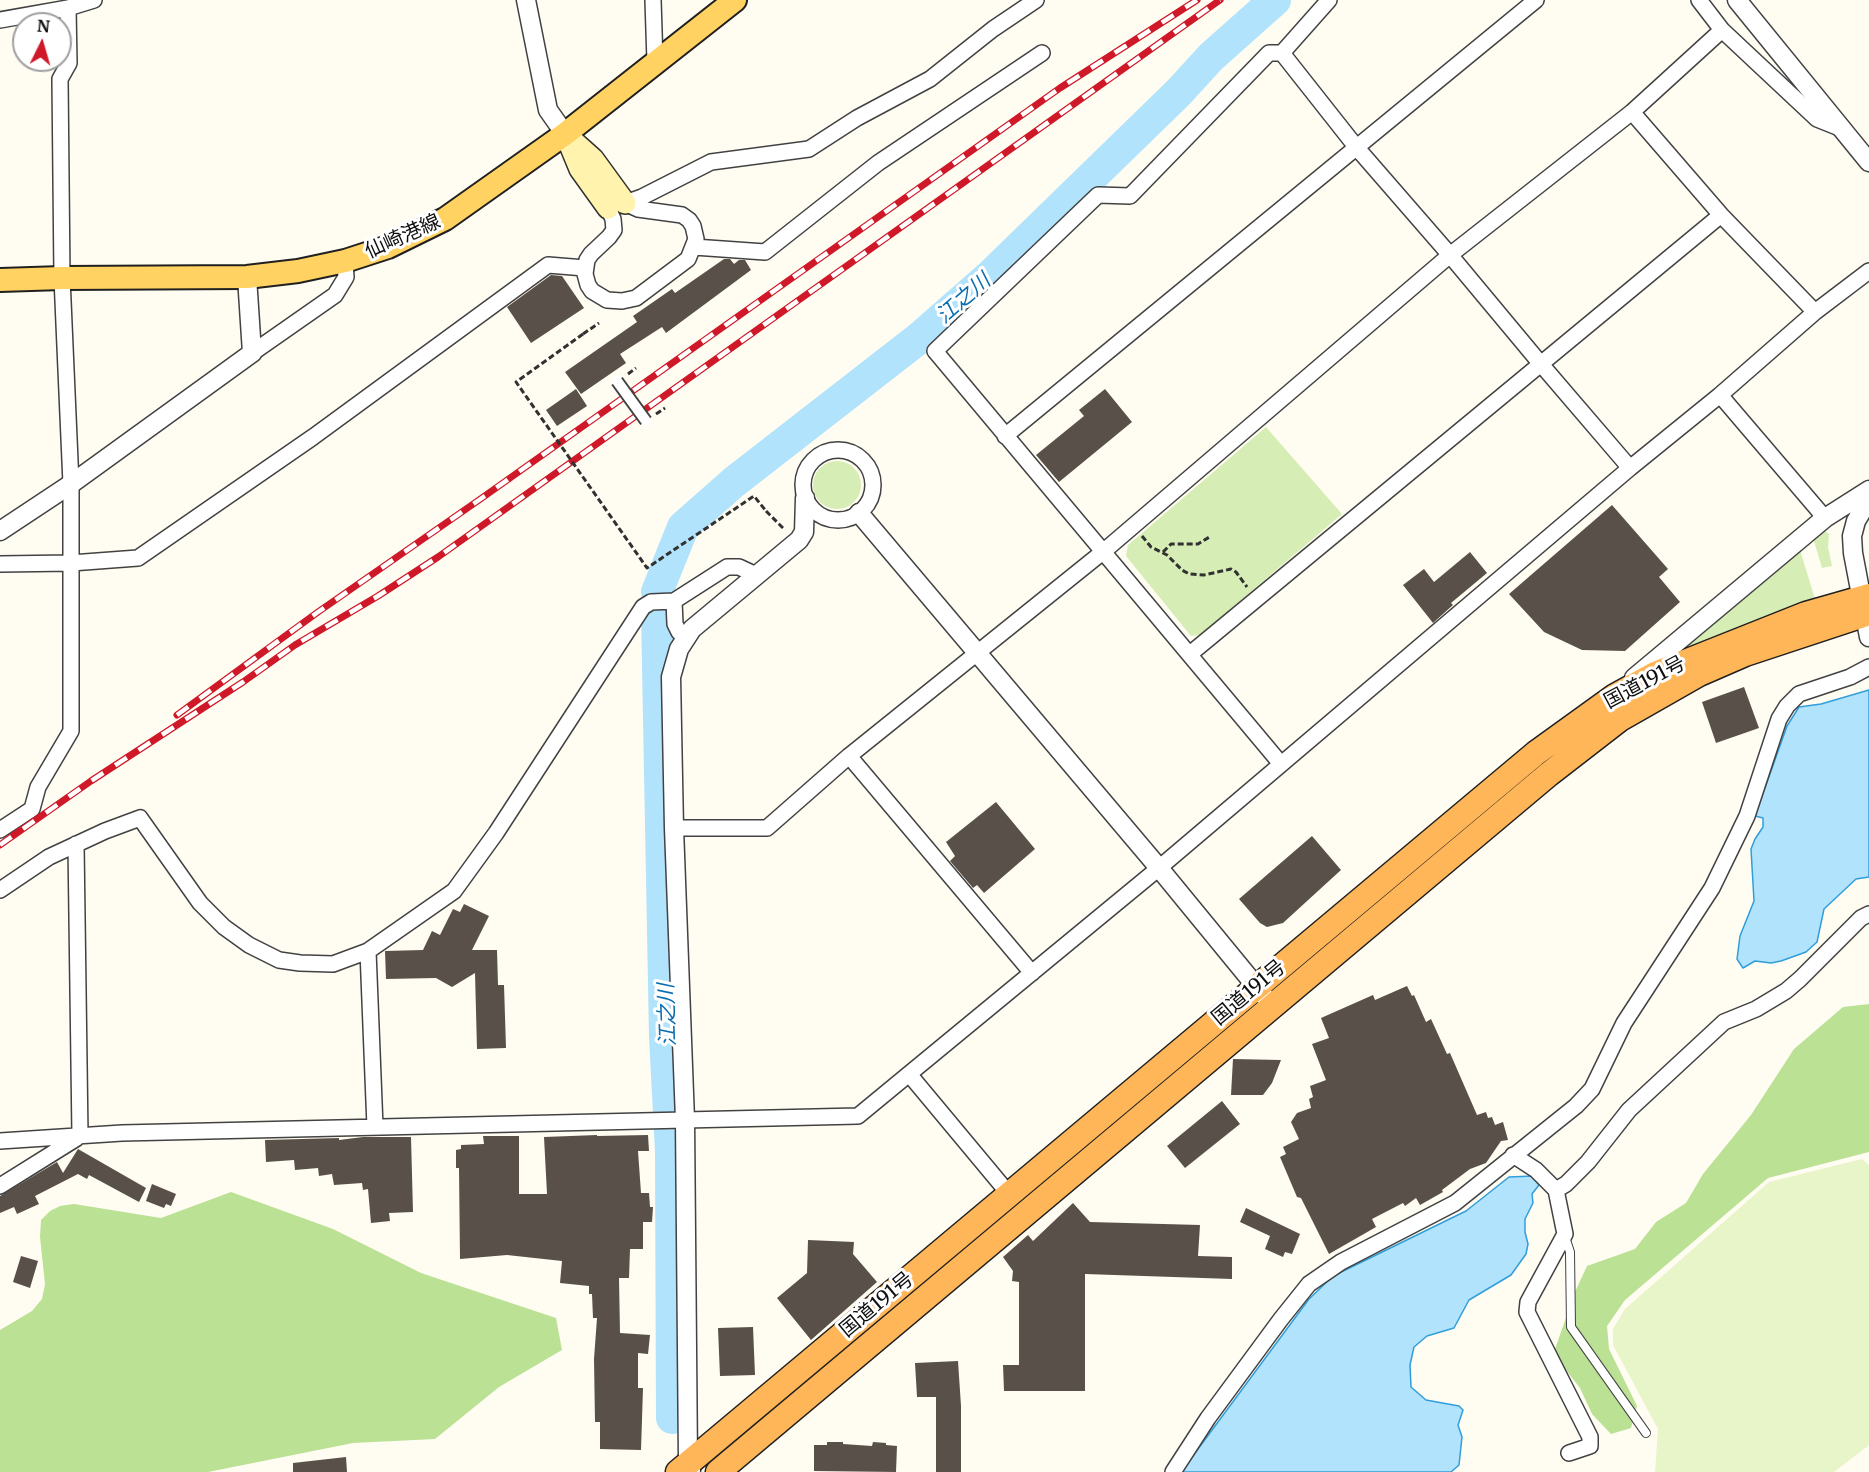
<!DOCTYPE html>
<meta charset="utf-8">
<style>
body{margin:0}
#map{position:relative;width:1869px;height:1472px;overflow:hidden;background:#fffcf2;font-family:Merriweather,serif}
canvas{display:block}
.north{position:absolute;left:12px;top:12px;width:60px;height:60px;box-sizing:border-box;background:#fff;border:2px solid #9f9f9f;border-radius:50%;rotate:5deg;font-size:16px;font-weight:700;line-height:24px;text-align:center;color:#0f0f0f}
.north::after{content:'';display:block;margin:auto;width:21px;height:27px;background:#cf1828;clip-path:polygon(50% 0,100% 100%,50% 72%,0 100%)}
</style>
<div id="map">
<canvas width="1869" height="1472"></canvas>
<div class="north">N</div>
</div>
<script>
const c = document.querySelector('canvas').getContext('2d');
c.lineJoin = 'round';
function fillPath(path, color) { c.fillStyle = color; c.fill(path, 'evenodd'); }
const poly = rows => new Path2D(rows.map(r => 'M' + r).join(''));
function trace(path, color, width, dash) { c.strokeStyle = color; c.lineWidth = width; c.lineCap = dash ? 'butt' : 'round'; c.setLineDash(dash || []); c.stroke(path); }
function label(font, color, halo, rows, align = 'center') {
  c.font = font + ' Merriweather,"Noto Sans JP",serif'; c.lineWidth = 6; c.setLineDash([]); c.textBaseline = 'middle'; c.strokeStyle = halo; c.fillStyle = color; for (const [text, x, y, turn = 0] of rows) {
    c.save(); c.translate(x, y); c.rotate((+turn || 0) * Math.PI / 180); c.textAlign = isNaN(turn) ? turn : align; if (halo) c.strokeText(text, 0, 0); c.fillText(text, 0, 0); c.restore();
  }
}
fillPath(poly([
 [1266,427,1342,514,1200,635,1191,636,1126,556,1128,545],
 '813 485a24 24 0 1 1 48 0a24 24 0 1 1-48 0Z',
 [1825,531,1829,534,1828,547,1832,566,1822,568,1814,541],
 [1800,550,1815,599,1688,650,1683,645]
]), '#d6eeb6');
fillPath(poly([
 [1869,1004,1869,1152,1768,1178,1625,1300,1607,1326,1609,1349,1637,1406,1631,1428,1611,1434,1592,1414,1580,1388,1558,1360,1555,1349,1575,1292,1587,1266,1635,1249,1656,1222,1686,1203,1703,1174,1751,1115,1794,1049,1843,1007],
 [231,1192,333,1229,421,1273,556,1318,562,1350,499,1387,435,1439,353,1443,208,1472,0,1472,0,1330,32,1311,42,1299,45,1284,40,1237,41,1220,50,1211,60,1206,74,1204,161,1218]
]), '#bae194');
fillPath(poly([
 [1862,1159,1869,1165,1869,1445,1834,1472,1655,1472,1658,1429,1613,1345,1613,1329,1625,1309,1769,1182]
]), '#e7f5c9');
const water = poly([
 [1869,690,1869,877,1856,879,1824,909,1817,942,1806,952,1781,961,1771,963,1755,961,1743,968,1737,959,1740,936,1754,901,1751,849,1755,839,1763,827,1763,818,1755,816,1787,726,1799,707,1821,704,1869,690],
 [1533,1176,1539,1185,1532,1194,1533,1203,1525,1219,1525,1232,1528,1244,1526,1254,1511,1275,1469,1300,1454,1328,1427,1336,1414,1347,1410,1365,1411,1387,1426,1400,1459,1406,1463,1410,1458,1425,1462,1437,1459,1465,1451,1472,1181,1472,1309,1299,1333,1276,1466,1211,1509,1177,1533,1176]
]);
fillPath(water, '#b1e3fc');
trace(water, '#309edb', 1.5);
trace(poly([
 [657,592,683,527,734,482,918,339,991,275,1179,92,1211,57,1275,0],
 [657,613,665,1037,671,1152,672,1418]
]), '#b1e3fc', 32);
fillPath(poly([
 [724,259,730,259,734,264,739,260,745,260,751,270,666,333,662,327,620,354,626,363,581,394,565,372,637,322,633,316,672,289,675,293],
 [551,275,562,276,584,308,531,343,507,307],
 [576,389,587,406,557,426,546,410],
 [1105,389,1132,422,1059,482,1036,455,1084,416,1079,410],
 [1612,505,1668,569,1659,577,1680,602,1625,651,1582,650,1544,632,1509,594],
 [1470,552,1487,573,1451,603,1453,605,1433,623,1403,585,1424,569,1434,582],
 [1744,687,1759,728,1716,743,1702,702],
 [996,802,1035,849,984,893,977,885,973,888,950,861,955,856,946,842],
 [1312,836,1341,870,1283,923,1267,927,1260,923,1239,899],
 [464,904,489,916,472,950,497,950,498,985,504,985,506,1048,477,1049,475,973,452,987,436,978,386,979,385,951,423,950,432,931,440,935,453,909,460,912],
 [1407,986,1412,996,1414,995,1426,1022,1431,1019,1447,1054,1450,1053,1477,1115,1486,1112,1488,1118,1492,1117,1495,1125,1503,1122,1508,1140,1501,1141,1486,1163,1470,1169,1442,1190,1443,1192,1420,1205,1416,1198,1405,1206,1403,1203,1372,1219,1376,1227,1329,1254,1301,1198,1297,1197,1280,1157,1286,1154,1283,1147,1299,1139,1291,1122,1297,1113,1311,1108,1309,1099,1313,1097,1310,1086,1326,1080,1312,1044,1329,1038,1321,1018,1373,995,1375,1000],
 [1233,1059,1281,1060,1272,1083,1263,1095,1231,1095],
 [1222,1101,1240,1124,1185,1168,1167,1146],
 [597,1135,597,1136,648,1135,649,1151,638,1151,641,1193,649,1193,650,1207,653,1207,652,1222,643,1222,643,1249,630,1249,629,1278,619,1278,620,1333,650,1335,648,1354,638,1353,638,1388,643,1388,641,1450,600,1449,600,1422,595,1422,594,1359,597,1318,593,1318,592,1294,589,1294,589,1286,560,1283,562,1261,507,1255,460,1259,459,1168,456,1168,456,1150,461,1149,461,1145,484,1144,483,1136,519,1136,519,1194,547,1194,544,1137],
 [363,1137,411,1137,413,1212,389,1213,390,1221,371,1223,368,1189,363,1190,362,1183,334,1185,332,1174,319,1176,318,1168,295,1170,294,1160,266,1162,265,1140,339,1138,339,1140],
 [78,1149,146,1188,139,1202,89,1175,87,1179,78,1174,35,1196,39,1204,17,1214,14,1207,0,1213,0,1196,57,1162,63,1173],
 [152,1184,176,1194,171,1206,166,1204,164,1208,146,1201],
 [1073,1203,1090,1222,1200,1225,1198,1256,1232,1257,1232,1279,1085,1274,1085,1391,1004,1391,1003,1365,1019,1365,1019,1282,1012,1281,1013,1271,1003,1257,1028,1235,1033,1241],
 [1246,1208,1300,1234,1292,1254,1285,1252,1283,1257,1265,1249,1270,1236,1240,1222],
 [808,1240,854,1242,853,1254,877,1282,811,1340,777,1298,807,1273],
 [21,1256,38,1261,30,1288,13,1282],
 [753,1327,755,1375,720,1376,718,1328],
 [958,1361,961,1406,961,1472,936,1472,936,1397,917,1397,915,1363],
 [827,1442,843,1442,843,1444,872,1446,873,1442,886,1443,886,1445,897,1446,896,1472,814,1471,814,1445,827,1445],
 [346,1457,347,1472,293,1472,293,1463]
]), '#59504a');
const service = poly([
 [1565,1237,1570,1252,1571,1327,1646,1433]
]);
const minor = poly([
 [653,0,655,62],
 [1699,0,1722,30,1817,119,1842,129],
 [0,20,68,8,94,0],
 [1282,53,1357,148,1450,255,1540,363,1630,468],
 [1632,112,1721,215,1815,312],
 [625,203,642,197,711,162,809,149,857,118,930,79,993,29,1036,0],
 [608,208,613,219,614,230,609,237,591,254,587,260,585,274,588,285,592,291,607,300,622,301,636,298,688,259,696,239,693,226,689,220,682,215,638,209,625,203],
 [694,247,765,252,878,163,1042,53],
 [252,353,335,295,346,277,345,261],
 [1720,395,1815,312,1869,271],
 [1005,436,1536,0],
 '803 485a35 35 0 1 1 70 0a35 35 0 1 1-70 0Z',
 [0,564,71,563,138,558,313,437,548,265,585,268],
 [674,601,675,624,679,632,685,638],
 [1190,654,1721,215],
 [849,756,1032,973],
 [1281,764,935,351,1098,195,1130,196,1269,53,1282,53,1329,0],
 [674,828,767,828,849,756,1104,551,1450,255,1632,112,1722,30],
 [0,830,32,809,38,787,71,731,71,484,62,278,60,79,69,63,68,8],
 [76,844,80,1136],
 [0,890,49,857,105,831,140,818,200,903,224,927,249,945,279,960,300,963,333,964,368,951,375,1127],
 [368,951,454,891,496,833,643,607,651,602,674,601,727,567,739,567,756,575],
 [909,1074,1009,1194],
 [0,1141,122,1133,858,1116,1159,868,1630,468,1720,395,1825,518],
 [1513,1155,1536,1170,1556,1190,1565,1234,1528,1302,1527,1312,1590,1437,1590,1446,1569,1453],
 [0,1186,77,1138],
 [1556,1190,1566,1184,1588,1162,1629,1110,1724,1022,1756,1009,1786,991,1800,979,1861,918,1869,914],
 [1173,1472,1208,1418,1281,1319,1309,1284,1341,1262,1455,1203,1576,1106,1592,1089,1624,1023,1712,888,1747,816,1779,719,1787,706,1799,694,1850,677,1869,667]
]);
const tertiary = poly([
 [526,0,548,110,565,134],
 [1737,0,1869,162],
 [1869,499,1856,521,1852,536,1853,553,1869,637],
 [859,513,1159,868,1264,996],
 [0,531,71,484,252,353,247,277],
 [1634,678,1825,518,1869,490],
 [691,1470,688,1463,685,1120,674,828,671,677,679,649,692,629,799,540,804,532,805,498]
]);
const secondary = poly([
 [565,134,593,159,625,203],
 [568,140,580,169,608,208]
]);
const primary = poly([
 [0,280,62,278,247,277,298,271,345,261,388,247,445,219,565,134,735,0]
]);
const trunk = poly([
 [678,1472,1536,753,1615,696,1655,674,1806,614,1869,596],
 [718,1472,1549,774,1620,719,1699,674,1745,654,1869,613]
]);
trace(service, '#424242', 10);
trace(minor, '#424242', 18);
trace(tertiary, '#424242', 21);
trace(secondary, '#313131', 24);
trace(primary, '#202020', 26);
trace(trunk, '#202020', 27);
trace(poly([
 [583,334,599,323],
 [628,374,636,368],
 [656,414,665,408],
 [766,511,783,528],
 [1142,536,1151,547,1167,555,1182,570,1189,574,1204,575,1231,569,1236,572,1247,587],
 [1163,552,1171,544,1198,544,1211,536]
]), '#313131', 3, [6, 3]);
trace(service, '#fff', 8);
trace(minor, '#fff', 15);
trace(tertiary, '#fff', 18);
trace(secondary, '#fff3ad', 21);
trace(primary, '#ffd262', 22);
trace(trunk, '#ffb659', 24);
const rail = poly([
 [177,715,318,612,479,500,1060,88,1197,0],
 [0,845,91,781,243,682,295,645,378,596,438,557,1220,0]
]);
trace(rail, '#cf1828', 7);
trace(rail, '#fff', 4.5, [14]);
const pedestrianBridge = poly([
 [617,381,646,421]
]);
trace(pedestrianBridge, '#424242', 14, []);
trace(poly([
 [583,334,516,382,647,568,754,496,766,511]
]), '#313131', 3, [6, 3]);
trace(pedestrianBridge, '#fff', 10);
label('20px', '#0f0f0f', '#fff', [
 ["仙崎港線",403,237,-24],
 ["国道191号",1645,683,-28],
 ["国道191号",1249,993,-40],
 ["国道191号",877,1305,-40]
]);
label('italic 21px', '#0a6eb0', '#fff', [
 ["江之川",964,299,-41],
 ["江之川",668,1015,-92]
]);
</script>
